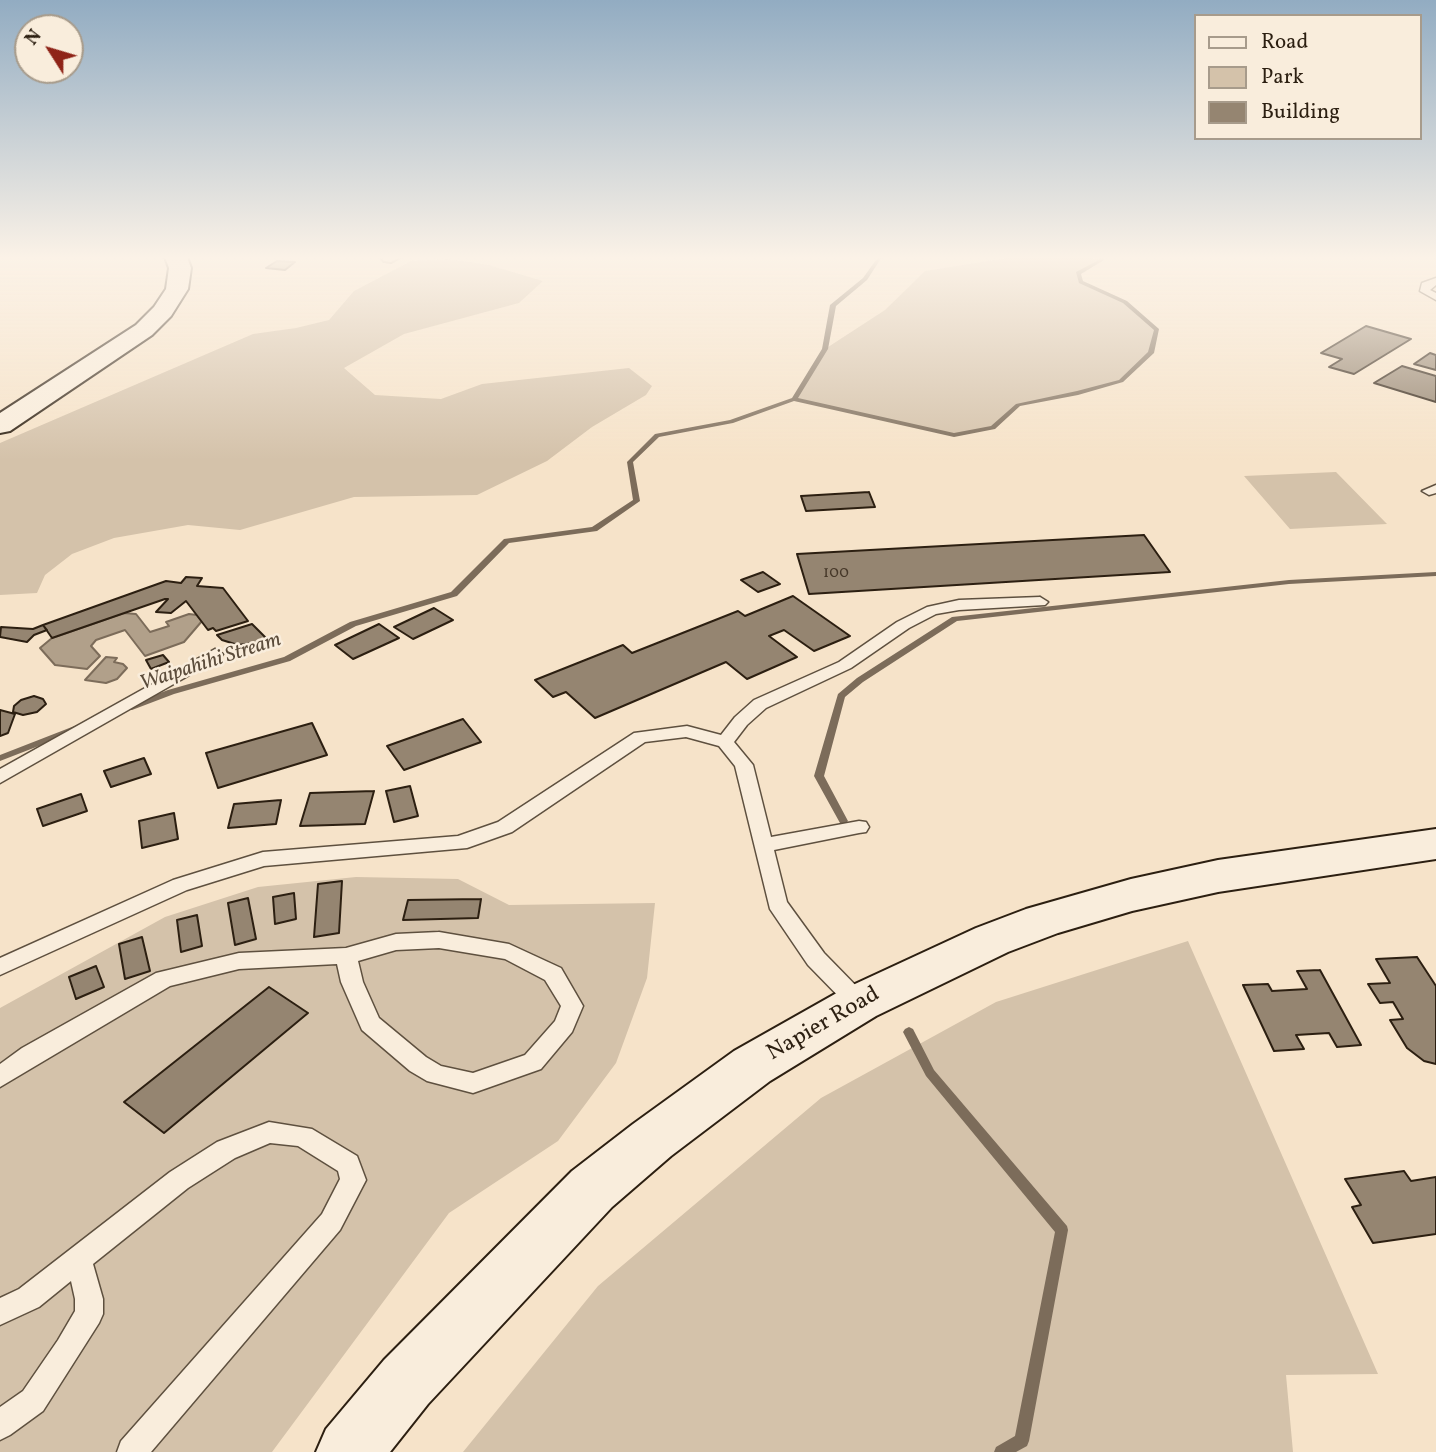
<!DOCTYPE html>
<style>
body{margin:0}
#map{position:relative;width:1436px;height:1452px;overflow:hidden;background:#f6e3c9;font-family:Vollkorn,serif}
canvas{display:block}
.legend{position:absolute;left:1194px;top:14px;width:228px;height:126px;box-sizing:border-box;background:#f9eddc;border:2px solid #a79b8b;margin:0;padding:9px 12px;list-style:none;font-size:21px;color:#2c1f11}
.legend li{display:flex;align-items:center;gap:14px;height:35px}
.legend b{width:35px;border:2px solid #a79b8b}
.north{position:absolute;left:14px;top:14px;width:70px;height:70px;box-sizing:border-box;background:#f9eddc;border:2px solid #a79b8b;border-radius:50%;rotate:307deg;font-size:19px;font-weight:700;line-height:28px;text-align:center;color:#2c1f11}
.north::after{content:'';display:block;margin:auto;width:24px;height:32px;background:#8f2418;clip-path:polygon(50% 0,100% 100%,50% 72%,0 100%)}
</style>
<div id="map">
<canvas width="1436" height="1452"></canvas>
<ul class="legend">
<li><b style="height:9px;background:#f9eddc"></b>Road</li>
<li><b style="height:19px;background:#d4c2aa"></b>Park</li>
<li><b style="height:19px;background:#958571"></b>Building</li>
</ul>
<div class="north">N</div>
</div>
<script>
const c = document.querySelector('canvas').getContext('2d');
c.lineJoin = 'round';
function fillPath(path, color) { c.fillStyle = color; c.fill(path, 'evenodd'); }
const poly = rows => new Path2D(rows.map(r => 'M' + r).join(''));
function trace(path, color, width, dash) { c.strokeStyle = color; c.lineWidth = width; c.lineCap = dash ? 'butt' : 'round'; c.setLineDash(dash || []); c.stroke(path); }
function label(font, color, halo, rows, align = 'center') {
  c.font = font + ' Vollkorn,serif'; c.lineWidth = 5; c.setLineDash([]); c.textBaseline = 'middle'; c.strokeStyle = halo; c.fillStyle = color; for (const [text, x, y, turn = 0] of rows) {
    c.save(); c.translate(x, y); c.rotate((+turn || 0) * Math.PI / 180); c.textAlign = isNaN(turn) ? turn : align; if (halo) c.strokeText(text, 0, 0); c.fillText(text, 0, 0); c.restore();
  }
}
fillPath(poly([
 [1013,257,1085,257,1102,260,1078,272,1081,282,1125,302,1157,330,1151,353,1121,381,1078,393,1018,405,993,428,954,435,794,399,825,349,885,310,925,271],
 [449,259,489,265,543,281,519,303,404,334,344,368,375,395,441,399,482,384,629,368,652,386,646,395,592,427,547,461,477,495,354,497,240,530,188,525,114,538,72,554,45,575,37,593,0,595,0,443,253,334,296,328,329,320,354,291,411,261],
 [1336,472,1387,524,1290,529,1244,476],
 [356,877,458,879,509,905,655,903,647,978,616,1063,558,1141,449,1213,272,1452,0,1452,0,1008,165,917,258,887],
 [1188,941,1378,1374,1286,1375,1293,1452,463,1452,598,1286,821,1098,996,1002]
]), '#d4c2aa');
const water = poly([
 [124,613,136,614,150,632,169,626,166,622,189,614,197,615,202,621,184,642,145,656,125,630,96,640,91,646,100,656,87,669,55,665,40,648,52,638,124,613],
 [106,657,117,658,114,662,123,664,127,668,117,679,106,683,85,680,106,657]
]);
fillPath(water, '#b1a08a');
trace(water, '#7c6c5a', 2);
fillPath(poly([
 [878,257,882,257,867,280,836,306,828,349,798,398,954,433,991,426,1016,404,1077,391,1119,380,1148,352,1154,330,1123,303,1079,283,1076,272,1099,260,1098,257,1102,257,1104,260,1081,274,1083,281,1127,301,1159,329,1154,353,1123,382,1078,395,1020,406,995,429,954,437,794,401,733,423,659,437,633,462,640,501,597,531,509,543,457,596,356,626,290,661,174,694,132,710,126,710,125,708,126,706,168,690,284,657,350,622,451,592,504,539,592,527,633,500,627,462,655,434,730,420,792,398,822,349,830,305,863,278,878,257],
 [1436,572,1436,576,1289,584,957,621,863,682,845,697,824,776,848,821,846,823,840,823,814,776,838,694,857,678,952,617,1289,580,1436,572],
 [77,725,80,726,81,728,80,730,0,761,0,755,77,725],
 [909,1027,913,1029,934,1070,1067,1226,1068,1230,1029,1441,1027,1446,1016,1452,994,1452,996,1447,1015,1436,1055,1232,926,1076,903,1032,905,1029,909,1027]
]), '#7c6c5a');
const building = poly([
 [277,261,295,262,285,270,266,268,277,261],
 [1366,326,1411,339,1354,374,1329,367,1342,359,1321,353,1366,326],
 [1430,353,1436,355,1436,370,1414,364,1430,353],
 [1402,366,1436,376,1436,402,1374,383,1402,366],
 [869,492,875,507,806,511,801,496,869,492],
 [1144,535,1170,572,809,594,797,554,1144,535],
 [763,572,780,584,758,592,741,580,763,572],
 [186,577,202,578,197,586,223,588,248,621,216,631,213,628,208,630,186,601,171,613,156,612,168,599,165,599,52,638,43,625,166,581,181,583,186,577],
 [793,596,850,636,814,651,784,630,769,636,797,657,747,679,726,662,595,718,566,692,553,697,535,680,623,645,632,653,738,611,745,616,793,596],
 [434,608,453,620,413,639,394,627,434,608],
 [252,624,269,641,238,645,222,640,217,635,252,624],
 [379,624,399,638,353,659,335,645,379,624],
 [43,625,47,630,34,635,27,642,0,637,1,627,33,629,43,625],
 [163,655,169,662,151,669,146,660,163,655],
 [34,696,43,699,46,704,37,712,23,715,13,712,14,706,21,700,34,696],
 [0,710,15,714,8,733,0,736,0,710],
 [463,719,481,742,404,770,387,746,463,719],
 [312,723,327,755,218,788,206,753,312,723],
 [144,758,151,774,111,787,104,771,144,758],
 [410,786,418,816,394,822,386,791,410,786],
 [374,791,365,824,300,826,310,793,374,791],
 [81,794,87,811,43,826,37,809,81,794],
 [281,800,276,824,228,828,234,804,281,800],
 [174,813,178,839,142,848,139,821,174,813],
 [342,881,339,933,314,937,318,884,342,881],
 [294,893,296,919,275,924,273,897,294,893],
 [248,898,256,939,235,945,228,903,248,898],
 [481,899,478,918,403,920,408,900,481,899],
 [197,915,202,946,181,952,177,920,197,915],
 [142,937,150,971,125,979,119,944,142,937],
 [1417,957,1436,986,1436,1064,1424,1061,1407,1048,1390,1020,1403,1019,1393,1002,1380,1003,1368,984,1390,983,1376,959,1417,957],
 [96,966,104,987,76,999,69,977,96,966],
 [1320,970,1361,1045,1337,1047,1329,1033,1296,1035,1304,1049,1274,1051,1243,985,1268,984,1272,991,1307,989,1297,971,1320,970],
 [269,987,308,1013,164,1133,124,1102,269,987],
 [1404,1171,1411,1181,1436,1177,1436,1234,1373,1243,1352,1207,1361,1205,1345,1179,1404,1171]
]);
fillPath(building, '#958571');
trace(building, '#2c1f11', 2);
const lane = poly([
 [1436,278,1436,285,1430,290,1436,293,1436,300,1420,291,1422,283,1436,278],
 [1436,485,1436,493,1429,495,1422,491,1436,485],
 [1040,597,1048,602,1045,605,959,610,936,614,909,628,851,668,766,708,747,725,734,742,753,765,771,837,859,821,866,822,869,827,866,832,859,833,774,850,787,902,824,953,867,997,870,1003,867,1009,859,1012,851,1009,808,965,770,909,735,766,719,746,686,737,645,742,512,832,467,848,264,866,187,890,0,975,0,958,173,880,263,852,458,836,498,822,634,733,687,726,721,735,735,717,754,700,839,662,897,622,927,607,959,600,1040,597],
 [215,649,223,654,221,657,0,783,0,769,215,649],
 [439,932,509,944,561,968,583,1006,572,1032,541,1069,473,1093,427,1081,410,1071,362,1030,341,982,337,964,239,969,170,986,0,1087,0,1064,22,1048,156,973,239,953,346,948,396,934,439,932],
 [439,948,505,959,545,980,561,1006,555,1021,525,1055,473,1073,441,1066,426,1057,379,1018,363,982,358,961,396,950,439,948],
 [269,1122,312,1129,357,1156,366,1180,340,1230,151,1452,117,1452,121,1441,322,1214,340,1179,338,1171,298,1146,270,1143,235,1158,188,1188,93,1264,103,1299,103,1314,99,1323,43,1411,10,1435,0,1440,0,1407,23,1391,58,1340,75,1311,75,1299,71,1281,39,1307,0,1325,0,1298,19,1289,170,1172,217,1142,269,1122]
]);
const street = poly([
 [381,257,400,257,391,262,384,261,381,257]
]);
const secondary = poly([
 [165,257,187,257,191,268,188,289,171,316,152,335,10,431,0,433,0,413,136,325,154,307,166,289,169,268,165,257],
 [1436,829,1436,859,1218,892,1132,911,1058,933,1008,952,876,1016,770,1081,671,1156,612,1207,428,1404,390,1452,316,1452,326,1429,384,1360,572,1171,633,1124,734,1051,842,990,976,928,1026,909,1131,879,1218,860,1436,829]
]);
trace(lane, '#5e503f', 3);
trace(street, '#5e503f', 4);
trace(secondary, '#2c1f11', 4);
fillPath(lane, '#f9eddc');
fillPath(street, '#f9eddc');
fillPath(secondary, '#f9eddc');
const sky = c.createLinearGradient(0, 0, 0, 460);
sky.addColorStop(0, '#92acc2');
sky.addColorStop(0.56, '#fbf2e7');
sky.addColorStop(1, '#fbf2e700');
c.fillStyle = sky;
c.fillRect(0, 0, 1436, 460);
label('16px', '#463829', null, [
 ["100",836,574]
]);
label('italic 21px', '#5b4c3b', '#f9eddc', [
 ["Waipahihi Stream",211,663,-18]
]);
label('23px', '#2c1f11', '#f9eddc', [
 ["Napier Road",824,1025,-30]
]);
</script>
